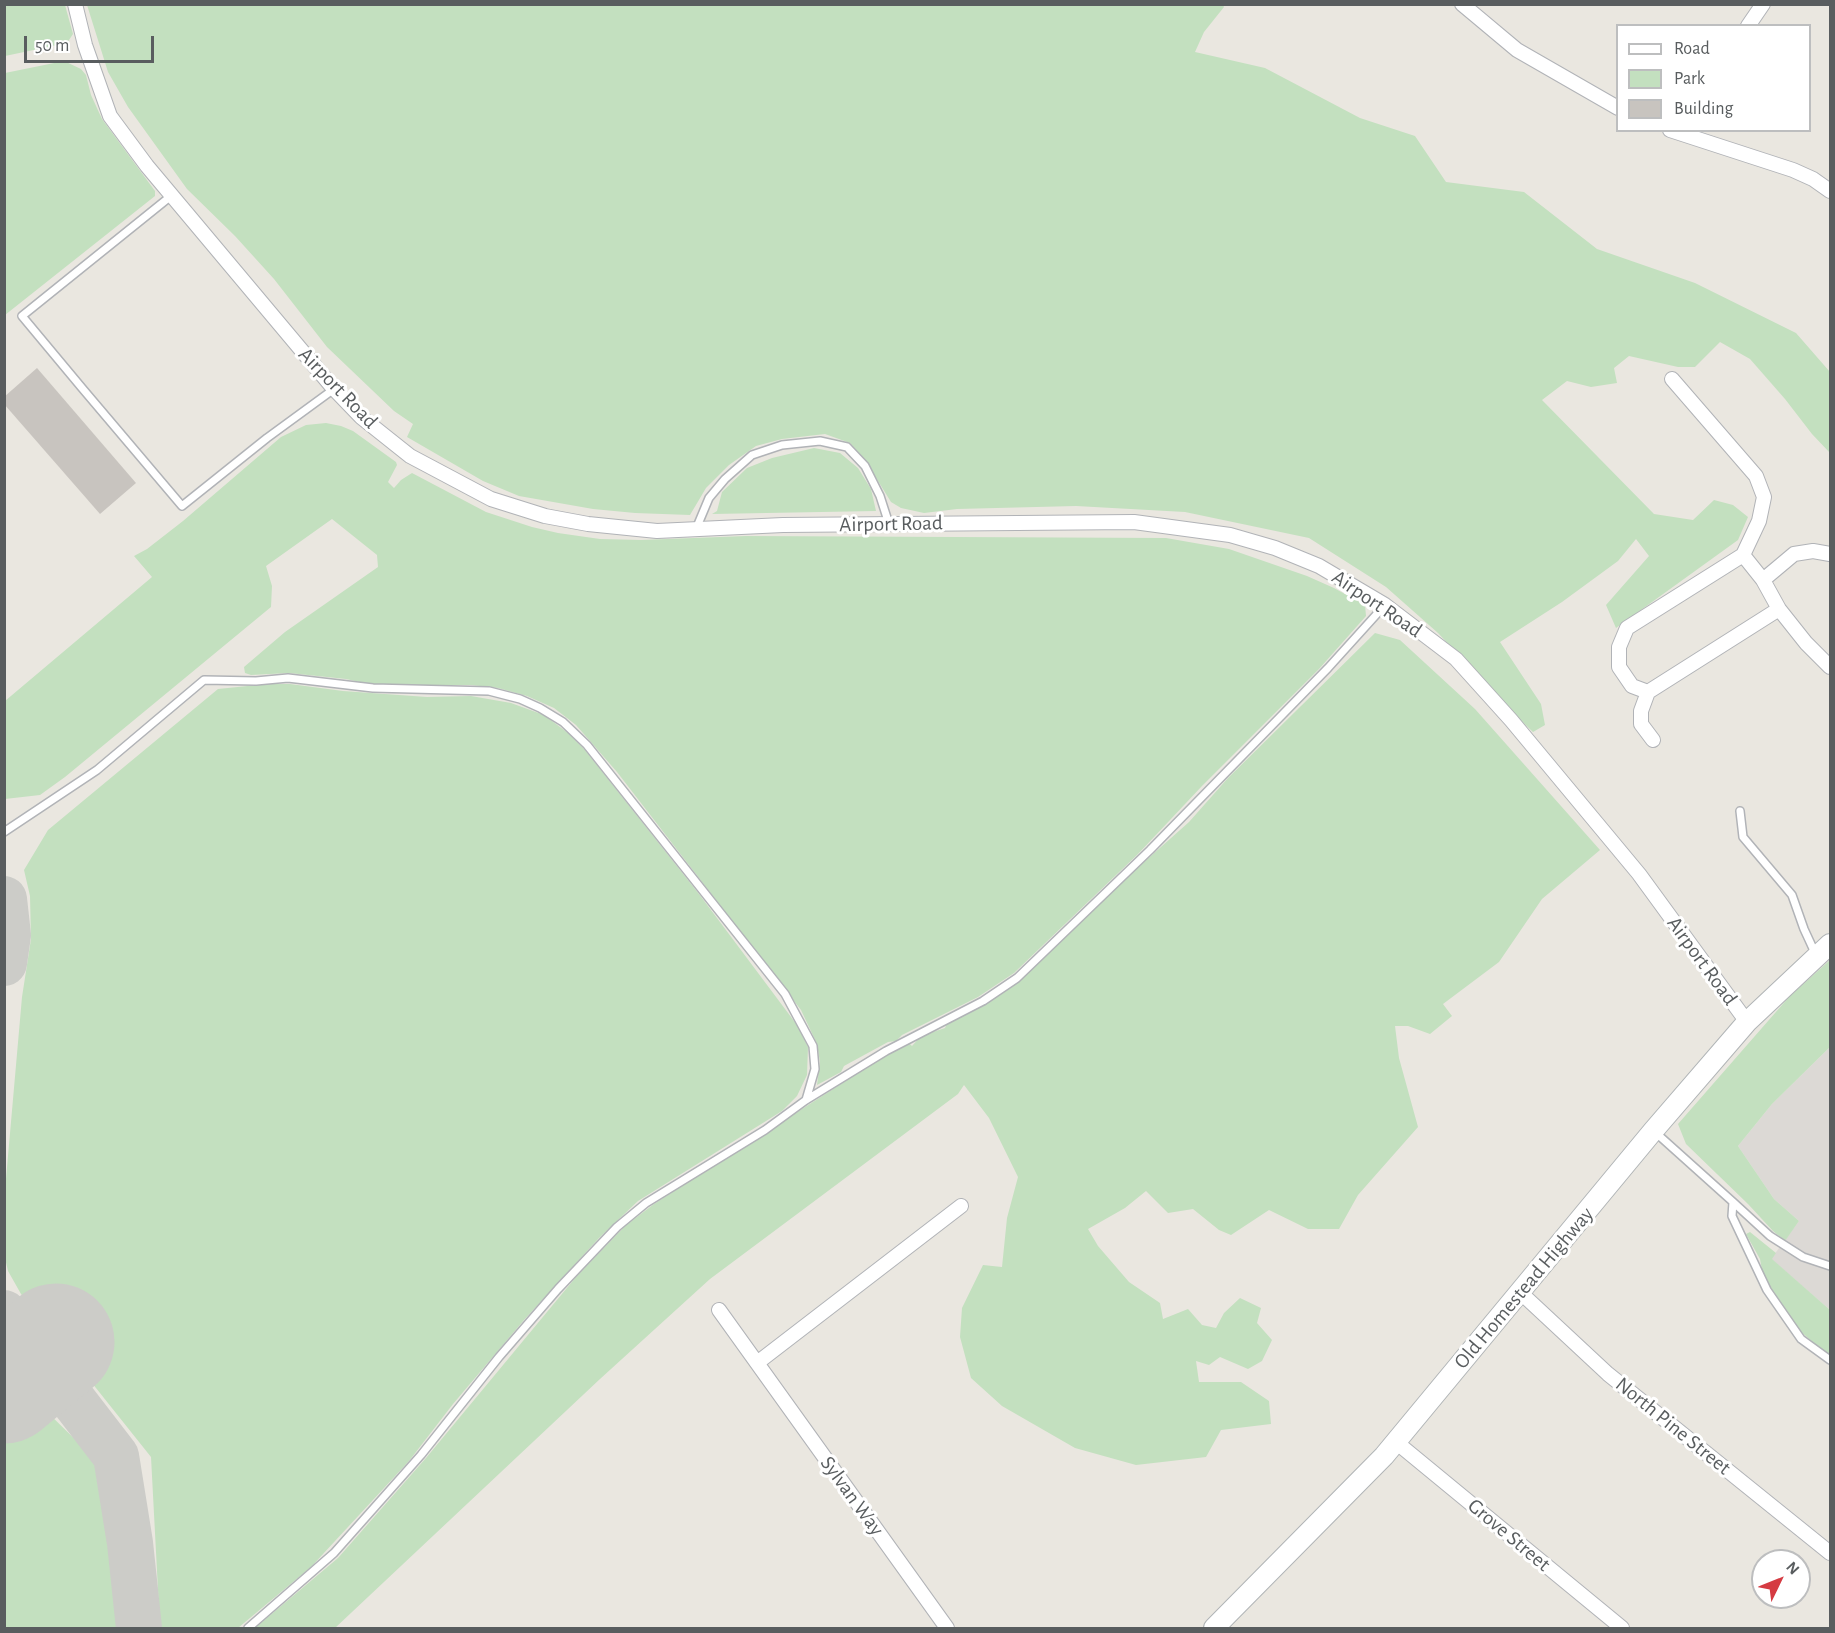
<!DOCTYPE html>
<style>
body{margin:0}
#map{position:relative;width:1835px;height:1633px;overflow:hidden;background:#eae7e0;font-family:"Alegreya Sans",sans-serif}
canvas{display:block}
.frame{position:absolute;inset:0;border:6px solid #595d5f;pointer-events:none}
.legend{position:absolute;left:1616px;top:24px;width:195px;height:108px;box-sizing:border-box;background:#fff;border:2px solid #bdbebf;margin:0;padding:8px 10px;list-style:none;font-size:18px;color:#595d5f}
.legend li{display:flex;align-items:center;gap:12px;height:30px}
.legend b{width:30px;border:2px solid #bdbebf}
.north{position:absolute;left:1751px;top:1549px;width:60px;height:60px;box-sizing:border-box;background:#fff;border:2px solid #bdbebf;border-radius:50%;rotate:47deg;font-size:16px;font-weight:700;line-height:24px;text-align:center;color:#595d5f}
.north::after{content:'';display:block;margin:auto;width:21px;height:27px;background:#d53b42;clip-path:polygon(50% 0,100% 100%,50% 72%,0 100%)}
.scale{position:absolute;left:24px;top:36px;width:130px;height:27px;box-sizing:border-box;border:3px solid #595d5f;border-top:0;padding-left:8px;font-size:18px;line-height:21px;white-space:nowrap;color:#595d5f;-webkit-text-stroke:4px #fff;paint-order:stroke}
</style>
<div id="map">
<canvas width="1835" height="1633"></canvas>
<div class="frame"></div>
<ul class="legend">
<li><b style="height:8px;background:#fff"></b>Road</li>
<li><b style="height:16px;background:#c3e0bf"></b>Park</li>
<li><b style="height:16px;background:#c8c4bf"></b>Building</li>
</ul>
<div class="north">N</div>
<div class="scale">50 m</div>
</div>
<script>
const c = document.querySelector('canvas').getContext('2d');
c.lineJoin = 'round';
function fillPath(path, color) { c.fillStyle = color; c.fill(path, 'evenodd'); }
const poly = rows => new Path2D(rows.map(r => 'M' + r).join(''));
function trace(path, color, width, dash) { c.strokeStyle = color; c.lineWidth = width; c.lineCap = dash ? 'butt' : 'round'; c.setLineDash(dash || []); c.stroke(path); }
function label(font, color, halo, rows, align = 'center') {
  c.font = font + ' "Alegreya Sans",sans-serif'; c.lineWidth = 6; c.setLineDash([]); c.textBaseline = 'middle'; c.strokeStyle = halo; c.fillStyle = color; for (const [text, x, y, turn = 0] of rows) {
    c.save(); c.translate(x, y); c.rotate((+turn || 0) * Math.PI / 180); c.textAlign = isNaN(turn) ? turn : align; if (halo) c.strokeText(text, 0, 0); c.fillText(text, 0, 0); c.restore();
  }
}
fillPath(poly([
 [1830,1047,1830,1310,1771,1259,1799,1221,1774,1199,1738,1146,1772,1104]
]), '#dcd9d5');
fillPath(poly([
 [4,5,65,5,73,34,67,43,5,56],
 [87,5,1223,5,1224,7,1204,32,1195,52,1265,68,1360,118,1415,136,1446,182,1524,192,1597,249,1695,283,1796,333,1830,372,1830,453,1812,434,1785,399,1750,359,1720,342,1695,367,1678,367,1629,356,1614,368,1617,383,1591,387,1567,381,1542,400,1654,514,1693,520,1714,500,1733,505,1748,517,1738,540,1616,628,1606,605,1649,556,1636,539,1618,561,1562,602,1500,642,1541,704,1545,725,1533,732,1511,711,1438,633,1386,587,1309,538,1185,512,1076,506,957,509,924,513,901,508,891,502,865,460,850,443,825,434,782,439,756,446,729,465,706,488,690,515,635,513,593,509,519,496,483,481,407,437,413,424,394,411,327,347,274,279,235,236,187,189,128,107,108,72],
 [64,61,81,69,86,75,91,95,102,119,155,191,155,196,5,315,5,73],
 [326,423,341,426,353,431,396,462,397,465,388,482,394,488,401,480,412,473,486,512,532,527,558,533,600,539,641,540,746,536,1166,538,1229,549,1307,576,1334,588,1365,605,1366,616,1319,669,1202,786,1138,854,1014,973,978,997,902,1035,896,1041,888,1042,844,1066,841,1072,817,1085,820,1062,817,1044,801,1010,617,772,576,725,554,708,527,696,498,688,471,685,374,685,346,679,289,673,251,675,245,673,244,667,285,632,378,567,377,555,332,519,266,566,272,586,271,607,65,777,40,795,5,799,5,701,152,577,134,556,147,549,183,521,281,437,306,425],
 [814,448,840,453,858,468,871,489,876,511,712,514,717,511,722,492,747,468,772,458],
 [1375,633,1400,640,1475,709,1600,850,1542,899,1499,962,1443,1004,1452,1016,1430,1034,1408,1026,1395,1026,1399,1058,1418,1127,1358,1195,1339,1229,1308,1229,1269,1210,1231,1235,1219,1230,1193,1209,1168,1213,1146,1191,1125,1208,1088,1229,1098,1246,1129,1282,1160,1303,1163,1319,1188,1309,1202,1325,1216,1328,1224,1313,1240,1298,1261,1308,1257,1323,1272,1340,1262,1361,1248,1369,1220,1357,1209,1365,1196,1361,1199,1382,1241,1382,1269,1401,1271,1424,1221,1430,1206,1457,1136,1465,1075,1448,1002,1406,971,1378,960,1337,962,1308,983,1265,1002,1267,1007,1218,1018,1177,989,1118,964,1085,958,1094,710,1279,600,1379,335,1628,255,1628,338,1558,426,1458,576,1277,625,1226,654,1204,883,1057,906,1040,912,1046,921,1036,945,1028,948,1021,1019,981,1125,879,1189,822,1228,778],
 [267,684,290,684,343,691,427,697,471,696,511,703,544,715,568,733,585,750,699,894,797,1025,808,1047,807,1075,797,1096,782,1111,638,1201,599,1238,524,1320,453,1404,409,1461,311,1567,238,1628,160,1628,151,1457,21,1294,8,1271,5,1258,5,1190,22,997,31,939,30,896,24,870,48,830,218,689],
 [1830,960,1830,1047,1772,1104,1738,1146,1774,1199,1799,1221,1785,1241,1773,1231,1748,1204,1686,1144,1678,1124,1789,997],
 [1750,1232,1776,1253,1772,1259,1830,1310,1830,1357,1800,1331,1763,1276,1760,1259,1746,1234],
 [41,1406,90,1454,98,1470,105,1492,114,1550,118,1628,5,1628,5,1436]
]), '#c3e0bf');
trace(poly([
 [4,899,8,935,4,963],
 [4,1313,13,1327,39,1356,116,1456,130,1543,139,1628]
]), '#ccccc8', 46);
trace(poly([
 [4,1385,56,1342]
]), '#ccccc8', 117);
fillPath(poly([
 [37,368,136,483,100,514,4,404,4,397]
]), '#c8c4bf');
const lane = poly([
 [171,196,22,316,82,388,182,506,267,438,334,389],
 [696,529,709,498,725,479,752,455,782,445,820,441,847,447,865,466,880,496,889,524],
 [1740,811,1743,837,1792,895,1804,929,1816,955],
 [4,832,97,770,204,680,256,681,288,678,373,688,489,691,520,699,540,708,563,722,587,745,785,994,813,1046,815,1069,806,1100],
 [1655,1132,1733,1202,1732,1216,1767,1290,1801,1339,1830,1360],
 [1733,1202,1770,1236,1803,1257,1830,1266],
 [248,1628,334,1553,421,1455,499,1357,558,1289,617,1227,646,1203,765,1130,806,1100,886,1051,983,1001,1017,978,1150,850,1328,668,1385,605]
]);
const street = poly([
 [75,4,85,45,110,116,147,166,334,389,361,417,410,456,491,499,545,516,588,524,657,531,783,525,1134,522,1230,535,1275,548,1319,566,1385,605,1456,659,1511,720,1639,874,1747,1022],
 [1462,4,1517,50,1618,108],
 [1748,26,1763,4],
 [1670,130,1793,170,1813,179,1830,191],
 [1672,379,1756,476,1764,497,1759,521,1743,555,1763,580,1779,609,1806,643,1830,667],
 [1763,580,1794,554,1813,551,1830,554],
 [1648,692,1632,686,1619,667,1619,647,1627,628,1743,555],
 [1648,692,1779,609],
 [1648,692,1641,711,1641,724,1653,740],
 [1521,1293,1608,1374,1830,1553],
 [719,1310,947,1628],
 [757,1363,961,1206],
 [1396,1442,1622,1628]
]);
const secondary = poly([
 [1214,1628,1384,1456,1653,1131,1747,1022,1830,944]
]);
trace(lane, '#b1b3b7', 10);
trace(street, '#b1b3b7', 16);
trace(secondary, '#b0b4b6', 22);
trace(lane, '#fff', 7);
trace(street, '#fff', 14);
trace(secondary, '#fff', 20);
label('21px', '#595d5f', '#fff', [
 ["Airport Road",338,388,46],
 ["Airport Road",891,524,-1],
 ["Airport Road",1377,604,34],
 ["Airport Road",1702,961,54],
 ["Old Homestead Highway",1524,1288,-50],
 ["North Pine Street",1673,1426,39],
 ["Sylvan Way",852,1496,54],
 ["Grove Street",1509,1535,40]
]);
</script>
